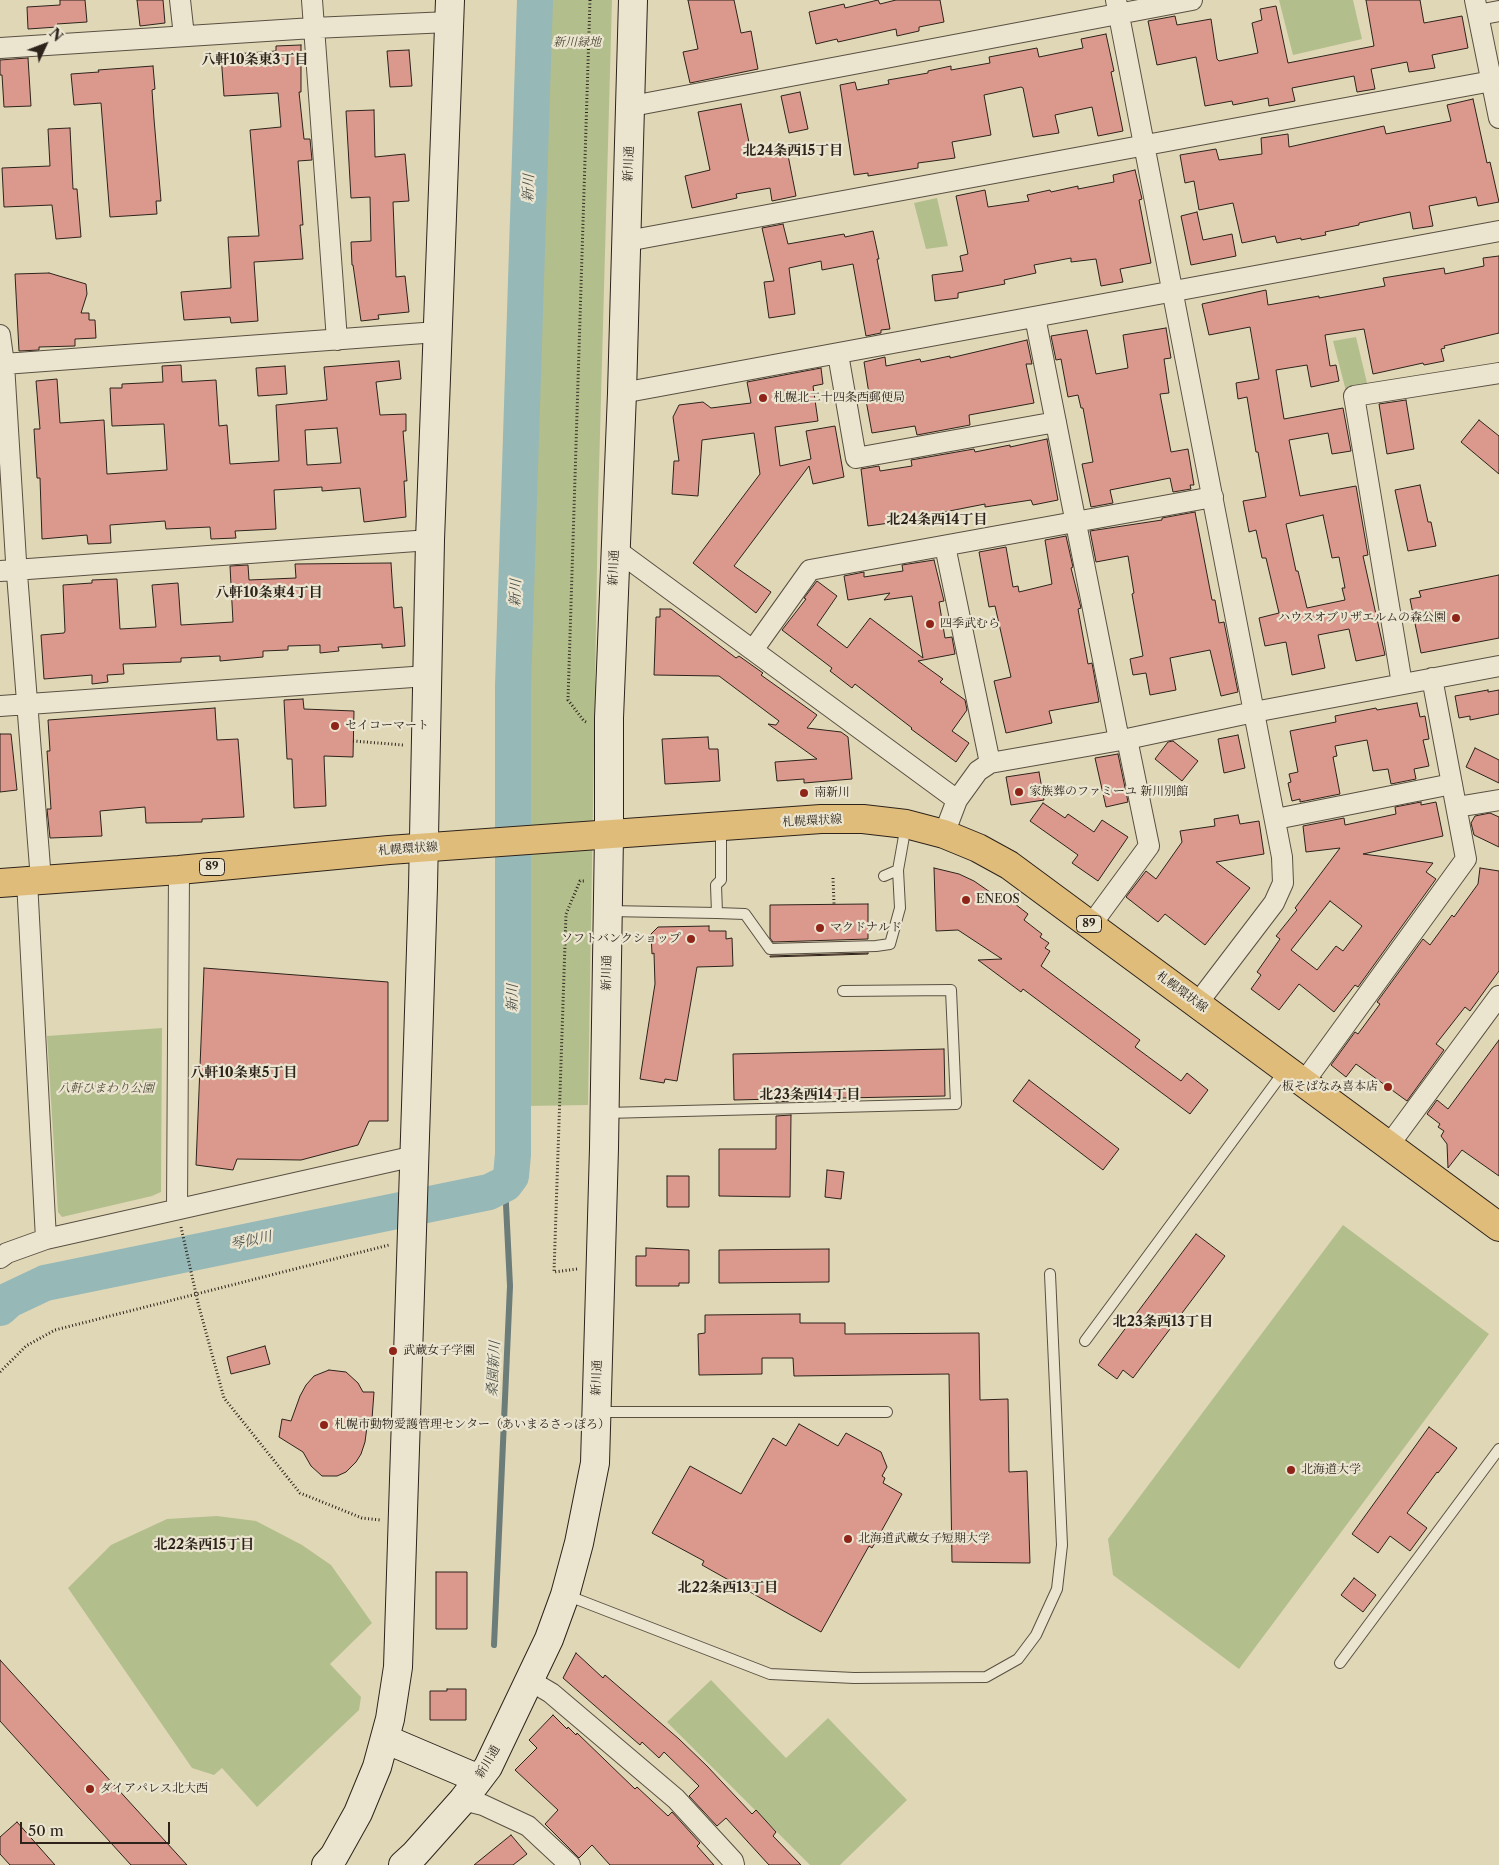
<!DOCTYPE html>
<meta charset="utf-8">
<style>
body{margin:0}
#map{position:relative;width:1499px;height:1865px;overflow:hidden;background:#e0d7b6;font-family:"Libre Caslon Text",serif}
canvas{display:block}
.north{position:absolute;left:20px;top:20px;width:50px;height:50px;-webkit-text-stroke:4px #ebe5d0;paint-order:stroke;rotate:47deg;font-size:14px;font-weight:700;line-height:20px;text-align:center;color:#2d231b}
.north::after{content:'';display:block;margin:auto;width:18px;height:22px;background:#2d231b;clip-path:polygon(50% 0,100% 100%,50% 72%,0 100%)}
.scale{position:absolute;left:20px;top:1822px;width:150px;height:22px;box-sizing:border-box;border:2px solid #2d231b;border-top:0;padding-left:6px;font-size:15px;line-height:18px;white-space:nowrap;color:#2d231b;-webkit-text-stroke:4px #ebe5d0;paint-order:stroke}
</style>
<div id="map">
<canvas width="1499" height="1865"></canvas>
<div class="north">N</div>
<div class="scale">50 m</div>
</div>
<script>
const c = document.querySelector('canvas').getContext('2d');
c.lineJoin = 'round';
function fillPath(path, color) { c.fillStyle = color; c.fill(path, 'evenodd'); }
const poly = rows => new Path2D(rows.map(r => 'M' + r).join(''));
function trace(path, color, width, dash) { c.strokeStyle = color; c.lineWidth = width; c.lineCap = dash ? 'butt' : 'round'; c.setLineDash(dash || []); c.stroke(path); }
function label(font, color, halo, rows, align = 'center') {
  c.font = font + ' "Libre Caslon Text","Noto Serif JP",serif'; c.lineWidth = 4.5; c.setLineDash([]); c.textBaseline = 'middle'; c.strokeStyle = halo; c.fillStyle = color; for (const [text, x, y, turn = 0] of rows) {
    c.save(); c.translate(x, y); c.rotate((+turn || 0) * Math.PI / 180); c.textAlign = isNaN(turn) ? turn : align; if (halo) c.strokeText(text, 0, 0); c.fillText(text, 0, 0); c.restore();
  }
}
fillPath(poly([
 [544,0,612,0,598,506,588,1105,525,1106,533,479],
 [1279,0,1353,0,1362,39,1293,55],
 [937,198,948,246,926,249,914,203],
 [1356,337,1368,387,1346,391,1333,341],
 [162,1028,161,1192,152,1196,62,1217,58,1212,47,1036],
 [1343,1225,1489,1334,1239,1669,1113,1575,1108,1539],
 [217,1516,256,1521,302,1545,331,1565,372,1623,330,1664,361,1697,359,1710,257,1807,222,1768,214,1775,192,1768,68,1588,111,1545,167,1519],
 [711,1680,786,1758,828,1718,907,1800,840,1865,810,1865,667,1722]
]), '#b3be8d');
trace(poly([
 [494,1645,510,1286,505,1184]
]), '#6c7c79', 6);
trace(poly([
 [0,1308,9,1300,45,1283,489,1192,505,1184,511,1176,513,1154,513,686,535,0]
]), '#96b8b7', 36);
const building = poly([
 [60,0,85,0,87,22,57,24,57,27,28,29,27,7,60,5,60,0],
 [137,0,163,0,165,23,140,26,137,0],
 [688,0,734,0,741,33,751,31,758,69,690,83,683,52,698,49,688,0],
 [878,0,880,4,896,0,940,0,944,22,919,27,919,31,897,36,896,29,838,42,837,39,816,44,809,12,844,4,845,8,878,0],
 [1366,0,1420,0,1424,23,1462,16,1468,48,1432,55,1435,68,1409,72,1407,62,1371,69,1375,89,1357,92,1354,76,1292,88,1295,101,1269,106,1268,98,1233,105,1232,101,1205,106,1196,57,1157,65,1148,21,1175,16,1177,25,1211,19,1217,59,1219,61,1258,53,1252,23,1262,20,1260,9,1276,6,1288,63,1374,46,1366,0],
 [1106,34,1114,71,1111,72,1123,131,1098,136,1092,107,1055,115,1059,133,1033,137,1023,88,1021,87,984,95,991,135,952,142,955,158,918,163,918,168,868,176,868,173,854,175,840,85,855,82,857,90,889,84,888,80,928,73,928,71,951,66,951,70,990,63,989,57,1037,48,1039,57,1083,48,1081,39,1106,34],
 [301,45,301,92,299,92,304,139,310,139,312,160,298,161,303,225,300,225,303,259,254,262,258,321,231,323,230,317,184,320,181,292,231,288,228,237,259,236,250,130,281,127,278,93,224,96,221,55,276,51,276,46,301,45],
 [409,50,412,86,390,87,387,51,409,50],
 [28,58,31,106,4,107,2,75,0,75,0,60,28,58],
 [153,66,155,89,152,90,154,119,161,201,156,201,157,214,110,217,101,103,74,105,71,74,99,72,98,70,153,66],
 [800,92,808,129,789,133,781,96,800,92],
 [1473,99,1487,163,1490,162,1499,202,1478,206,1476,197,1429,206,1433,226,1413,229,1410,212,1359,223,1359,225,1325,232,1326,235,1301,240,1301,238,1277,243,1275,236,1242,243,1233,203,1199,210,1194,181,1185,183,1180,155,1216,149,1219,160,1262,154,1261,138,1288,134,1289,147,1384,126,1386,134,1451,121,1447,105,1473,99],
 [741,104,751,152,786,145,796,196,772,201,770,188,736,194,737,198,692,208,685,176,710,170,698,112,741,104],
 [374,110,375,157,405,154,409,201,393,202,396,277,405,276,409,312,378,315,379,319,361,321,353,265,352,265,351,242,371,241,370,197,351,198,346,111,374,110],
 [70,128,73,189,77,189,81,237,56,239,52,205,4,207,2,168,50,166,48,129,70,128],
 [1135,170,1142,199,1139,200,1151,263,1120,269,1123,282,1101,286,1096,259,1071,262,1071,258,1034,265,1036,273,1004,280,1005,284,958,293,958,298,935,301,932,275,963,271,960,256,968,254,956,196,985,190,988,207,1029,201,1027,195,1050,190,1051,192,1078,186,1078,189,1114,182,1113,175,1135,170],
 [1197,212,1203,240,1232,234,1236,256,1191,265,1181,216,1197,212],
 [783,224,788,244,844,234,845,237,873,231,879,259,877,259,890,329,881,330,881,333,866,336,853,264,822,270,821,261,789,268,795,314,769,318,764,282,774,281,762,228,783,224],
 [1499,256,1499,333,1444,346,1445,348,1441,349,1444,361,1424,365,1423,363,1373,374,1364,329,1325,335,1330,366,1336,365,1339,381,1311,387,1307,365,1276,370,1284,419,1343,408,1351,451,1332,454,1328,433,1289,440,1300,496,1356,486,1368,555,1363,556,1385,655,1356,661,1349,629,1318,635,1325,668,1292,675,1286,642,1265,646,1259,618,1279,613,1266,558,1262,558,1256,530,1249,532,1243,501,1266,497,1258,452,1256,452,1247,397,1238,399,1236,383,1259,379,1250,327,1209,335,1202,304,1266,290,1268,305,1319,296,1319,298,1385,286,1383,278,1444,268,1445,274,1484,266,1483,258,1499,256],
 [1323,515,1332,558,1339,557,1345,588,1342,588,1345,600,1307,608,1298,571,1296,571,1286,524,1323,515],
 [49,273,86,284,87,294,81,313,89,313,89,320,95,320,96,338,75,339,75,346,39,347,39,350,19,351,15,274,49,273],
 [1166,328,1171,358,1164,359,1169,393,1160,394,1171,452,1188,449,1194,485,1190,485,1191,489,1173,492,1170,478,1110,490,1113,503,1091,507,1082,464,1093,462,1083,408,1081,408,1078,395,1068,397,1061,359,1056,360,1051,336,1087,330,1096,374,1128,368,1123,335,1166,328],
 [1027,340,1032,364,1026,364,1034,403,969,415,970,425,917,435,915,426,872,433,865,395,869,394,864,362,885,357,886,366,920,359,921,362,950,356,950,358,1027,340],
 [399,361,401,379,376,382,380,415,406,414,406,431,403,431,407,481,404,481,406,517,364,522,360,488,322,491,322,487,274,490,276,529,235,531,236,538,211,539,210,527,166,529,165,521,110,525,111,543,88,544,87,535,42,539,40,478,37,478,34,429,40,429,36,381,57,379,60,423,104,420,107,474,167,470,164,424,112,426,110,388,122,388,122,384,163,382,162,366,181,365,182,382,216,380,219,426,227,425,230,464,279,461,276,405,327,400,324,367,399,361],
 [337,428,341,463,307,465,305,430,337,428],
 [285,366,287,394,258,396,256,368,285,366],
 [821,368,823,384,813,386,818,421,775,427,780,466,811,459,806,431,835,426,844,477,813,484,809,466,734,566,771,592,756,613,693,563,760,474,754,433,702,440,698,496,672,494,674,461,679,461,673,417,679,405,703,402,711,408,751,403,747,382,821,368],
 [1406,400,1414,449,1387,454,1379,404,1406,400],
 [1479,420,1499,436,1499,474,1461,442,1479,420],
 [1047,439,1058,500,1033,505,1031,500,985,507,985,504,934,514,935,520,911,523,911,520,868,526,861,469,879,466,880,471,912,466,911,460,974,449,975,452,1010,445,1010,447,1047,439],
 [1420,485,1428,522,1431,522,1436,546,1408,551,1395,490,1420,485],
 [1195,512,1212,600,1215,600,1219,623,1224,622,1238,692,1221,696,1210,650,1170,658,1176,690,1150,695,1146,673,1133,675,1130,659,1143,656,1132,594,1134,593,1128,556,1096,562,1090,531,1162,520,1162,518,1195,512],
 [1066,536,1073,567,1071,568,1081,608,1078,609,1088,664,1092,663,1099,702,1049,711,1052,723,1006,733,994,681,1011,677,995,606,989,607,979,552,1006,547,1013,587,1018,586,1019,592,1052,584,1045,540,1066,536],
 [934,560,944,601,939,602,945,638,952,637,955,654,918,661,943,679,940,682,965,700,967,710,952,731,969,743,956,762,911,729,912,728,855,684,852,688,830,671,832,668,782,630,806,599,804,598,817,581,837,596,817,625,847,648,870,618,923,658,912,596,884,600,890,593,848,600,844,576,864,572,864,577,903,571,902,565,934,560],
 [391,563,394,608,402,607,405,646,382,648,382,644,338,647,339,651,320,653,320,645,288,646,288,650,263,651,263,657,220,661,220,656,181,658,181,662,123,664,124,674,107,675,108,682,92,684,92,675,44,679,41,635,64,633,65,631,63,585,92,583,92,580,117,579,120,629,156,627,152,585,178,583,181,625,233,622,230,566,248,565,249,580,296,578,295,564,391,563],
 [1499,575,1499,638,1421,653,1410,599,1421,597,1419,591,1499,575],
 [660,609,671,609,736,658,739,656,763,673,761,675,817,715,807,728,841,732,848,737,852,779,804,783,804,779,777,781,775,762,817,759,768,724,776,725,779,721,719,676,654,675,656,617,660,617,660,609],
 [1488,690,1488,692,1499,690,1499,714,1470,720,1470,716,1459,718,1455,696,1488,690],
 [303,699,304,709,354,711,353,757,324,756,326,806,294,808,292,759,287,759,284,700,303,699],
 [1417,703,1420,717,1425,716,1429,739,1423,740,1429,766,1414,769,1416,779,1391,784,1388,769,1373,771,1367,740,1335,746,1337,756,1333,757,1340,794,1300,802,1300,799,1292,801,1288,783,1291,782,1289,774,1298,772,1290,731,1336,722,1335,716,1376,708,1377,710,1417,703],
 [215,708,217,740,238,739,244,817,202,819,202,822,146,823,145,807,100,811,102,836,50,838,47,809,51,809,47,751,50,751,48,720,215,708],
 [0,734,11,734,17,790,0,792,0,734],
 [1238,735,1245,768,1224,773,1218,739,1238,735],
 [708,737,709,749,718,749,720,781,665,784,662,739,708,737],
 [1173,741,1198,761,1182,781,1155,759,1168,742,1173,741],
 [1475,748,1499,760,1499,783,1466,767,1475,748],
 [1118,754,1128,802,1106,807,1095,758,1118,754],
 [1039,772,1044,800,1011,805,1006,777,1039,772],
 [1421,802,1421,805,1436,802,1443,836,1363,854,1433,863,1426,872,1436,879,1358,987,1355,985,1334,1012,1299,984,1279,1010,1251,989,1261,975,1257,972,1280,939,1276,936,1297,910,1295,908,1340,848,1306,852,1303,826,1344,818,1345,825,1396,814,1395,807,1421,802],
 [1330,901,1362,926,1343,951,1336,946,1317,970,1291,950,1330,901],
 [1043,803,1065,818,1068,814,1094,832,1102,820,1128,837,1098,881,1072,863,1078,855,1030,821,1043,803],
 [1490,813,1499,817,1499,847,1474,835,1471,823,1475,816,1490,813],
 [1238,815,1240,824,1259,821,1264,854,1216,862,1250,888,1205,945,1165,914,1158,922,1126,897,1146,871,1156,879,1182,842,1180,831,1215,826,1214,819,1238,815],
 [934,868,959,874,974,881,1006,903,1015,904,1028,914,1024,920,1042,934,1040,937,1049,943,1045,948,1050,951,1041,966,1140,1040,1135,1047,1181,1081,1187,1073,1208,1090,1190,1114,1023,989,1021,992,978,960,1002,959,958,930,936,931,934,868],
 [1480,868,1499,871,1499,971,1470,1011,1465,1007,1436,1044,1444,1050,1407,1101,1356,1064,1346,1077,1331,1065,1355,1032,1358,1034,1380,1004,1377,1002,1423,939,1430,945,1452,915,1454,917,1478,884,1480,868],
 [868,904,868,939,773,942,770,938,770,905,868,904],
 [709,926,709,931,726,931,726,939,732,938,733,966,697,967,677,1081,665,1079,664,1083,640,1079,655,984,654,953,652,954,651,934,658,927,709,926],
 [868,953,868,954,770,957,770,956,868,953],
 [204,968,388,982,388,1121,369,1121,358,1145,301,1160,237,1159,233,1170,196,1165,204,968],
 [1499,1040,1499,1176,1462,1150,1448,1168,1447,1144,1441,1136,1444,1131,1438,1127,1440,1124,1427,1114,1437,1100,1448,1109,1499,1040],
 [944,1049,945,1096,791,1099,791,1101,776,1102,776,1099,734,1100,733,1054,944,1049],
 [1029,1080,1119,1149,1103,1170,1013,1101,1029,1080],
 [791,1115,790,1197,719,1196,719,1149,776,1149,776,1116,791,1115],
 [827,1170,844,1172,841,1199,825,1197,827,1170],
 [667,1176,689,1176,689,1207,667,1207,667,1176],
 [1196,1234,1225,1256,1133,1378,1123,1370,1117,1379,1098,1365,1196,1234],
 [646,1248,689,1250,689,1283,679,1283,679,1286,636,1286,636,1256,646,1256,646,1248],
 [829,1249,829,1282,719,1283,719,1250,829,1249],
 [800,1314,800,1323,845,1323,845,1334,979,1333,980,1400,1008,1399,1009,1472,1027,1471,1030,1563,952,1562,949,1374,794,1376,793,1358,762,1358,762,1374,699,1375,698,1334,705,1333,705,1315,800,1314],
 [265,1346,270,1364,231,1374,227,1357,265,1346],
 [329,1370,346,1372,358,1383,363,1392,374,1392,372,1419,368,1419,365,1442,361,1454,356,1462,346,1472,337,1476,322,1476,311,1466,303,1452,279,1437,282,1419,291,1421,300,1396,306,1385,314,1376,329,1370],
 [799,1424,838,1446,846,1433,881,1452,887,1467,882,1476,885,1478,883,1483,902,1494,872,1548,869,1546,821,1632,702,1565,704,1561,652,1533,690,1466,741,1494,773,1438,786,1446,799,1424],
 [1429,1427,1457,1448,1438,1473,1437,1472,1407,1513,1427,1528,1410,1551,1390,1536,1378,1553,1352,1534,1429,1427],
 [436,1572,467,1572,467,1629,436,1629,436,1572],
 [1354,1578,1376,1595,1363,1612,1341,1595,1354,1578],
 [576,1653,603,1678,605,1675,679,1739,707,1766,752,1814,756,1810,776,1832,773,1836,801,1865,769,1865,726,1818,717,1826,689,1796,699,1786,664,1752,659,1758,642,1742,640,1745,563,1678,576,1653],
 [0,1660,187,1865,131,1865,0,1721,0,1660],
 [447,1689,466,1689,466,1720,430,1720,430,1691,447,1691,447,1689],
 [553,1715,567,1729,568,1727,576,1735,577,1733,635,1789,637,1787,668,1816,672,1812,700,1843,697,1846,714,1865,610,1865,592,1845,579,1858,545,1824,558,1810,515,1770,537,1748,529,1740,553,1715],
 [17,1822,55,1865,10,1865,0,1854,0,1837,17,1822],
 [511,1835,527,1854,513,1865,474,1865,511,1835]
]);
fillPath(building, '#db998e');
trace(building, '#2d231b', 1);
const lane = poly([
 [884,876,898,870,906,825],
 [608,911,717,913,716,885,721,880,721,828],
 [717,913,745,914,770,949,876,946,890,944,900,908,898,870],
 [606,1113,956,1104,951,990,843,991],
 [1085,1341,1285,1070],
 [597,1412,887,1412],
 [566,1595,770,1674,854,1678,986,1677,1018,1659,1036,1635,1057,1589,1062,1545,1050,1274],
 [1340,1663,1499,1449]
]);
const street = poly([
 [180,0,184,36],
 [312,0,337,340],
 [1116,0,1282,857,1283,883,1274,903,1197,1004],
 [1475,0,1499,118],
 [1478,15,1499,11],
 [0,48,313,28,449,22],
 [632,106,1192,0],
 [627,241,1492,81],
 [1035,317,1119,740],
 [0,335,4,364,16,561,41,880],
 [838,354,856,458,1056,422],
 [4,364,437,332],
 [622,393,1499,231],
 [945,546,990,763],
 [615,549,957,800],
 [0,571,430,540],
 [753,650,810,570,1213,497],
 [1402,684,1354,396,1499,373],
 [0,706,427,676],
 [1457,807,1499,800],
 [1276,819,1452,784],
 [944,834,957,800,978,771,990,763,1127,739,1254,712,1499,666],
 [27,881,46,1239],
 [1091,925,1149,846,1127,739],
 [1304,1082,1466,859,1432,678],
 [1389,1145,1499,996],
 [177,1209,179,870],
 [0,1258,7,1253,46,1239,415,1156],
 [529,1680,551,1693,676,1799,733,1861,734,1865],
 [463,1800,483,1805,528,1826,570,1865]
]);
const secondary = poly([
 [385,1739,479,1779],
 [326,1865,334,1856,358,1813,377,1767,390,1719,398,1667,423,887,430,540,450,0],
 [403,1865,415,1854,463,1800,488,1767,549,1639,565,1595,579,1543,595,1463,604,1148,609,835,609,718,622,393,633,0]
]);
const primary = poly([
 [0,883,179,870,389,850,821,819,863,819,906,824,944,834,978,848,1009,865,1499,1227]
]);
trace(lane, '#5a5042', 12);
trace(street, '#5a5042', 22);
trace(secondary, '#2d231b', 30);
trace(primary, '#2d231b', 30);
trace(poly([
 [586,722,584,721,568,700,590,0],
 [353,741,403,745],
 [833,878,834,904],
 [181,1227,198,1303,224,1398,300,1493,362,1518,380,1520],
 [577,1269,554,1272,566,914,580,881,585,881],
 [0,1372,26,1346,55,1330,389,1245]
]), '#2d231b', 3, [1, 2.5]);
trace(lane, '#ebe5d0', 10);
trace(street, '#ebe5d0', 20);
trace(secondary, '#ebe5d0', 28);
trace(primary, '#e0bc7b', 28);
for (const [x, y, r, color] of [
 [763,398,5,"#8f2418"],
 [1456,618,5,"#8f2418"],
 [930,624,5,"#8f2418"],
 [335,726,5,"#8f2418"],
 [1019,792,5,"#8f2418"],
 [804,793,5,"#8f2418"],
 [966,900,5,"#8f2418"],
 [820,928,5,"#8f2418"],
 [691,939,5,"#8f2418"],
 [1388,1087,5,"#8f2418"],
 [393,1351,5,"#8f2418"],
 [324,1425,5,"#8f2418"],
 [1291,1470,5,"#8f2418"],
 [848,1539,5,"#8f2418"],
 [90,1789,5,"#8f2418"]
]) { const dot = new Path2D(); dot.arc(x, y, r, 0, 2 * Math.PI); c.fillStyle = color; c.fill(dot); trace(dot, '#ebe5d0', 2); }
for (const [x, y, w] of [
 [212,867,25],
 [1089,924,25]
]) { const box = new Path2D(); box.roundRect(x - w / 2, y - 8.5, w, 17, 4); c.fillStyle = '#ebe5d0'; c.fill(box); trace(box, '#2d231b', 1); }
label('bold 11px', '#2d231b', null, [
 ["89",212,867],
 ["89",1089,924]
]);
label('italic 12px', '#4e4a38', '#ebe5d0', [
 ["新川緑地",577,43],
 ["八軒ひまわり公園",106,1089]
]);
label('12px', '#2d231b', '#ebe5d0', [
 ["新川通",629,164,-88],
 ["新川通",614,568,-88],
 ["札幌環状線",812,821,-3],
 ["札幌環状線",408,849,-4],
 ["新川通",607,973,-89],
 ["札幌環状線",1182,992,36],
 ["新川通",597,1378,-88],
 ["新川通",488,1762,-60]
]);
label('12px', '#2d231b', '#ebe5d0', [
 ["札幌北二十四条西郵便局",773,398],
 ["ハウスオブリザエルムの森公園",1446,618,"right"],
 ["四季武むら",940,624],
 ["セイコーマート",345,726],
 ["家族葬のファミーユ 新川別館",1029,792],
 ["南新川",814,793],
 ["ENEOS",976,900],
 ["マクドナルド",830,928],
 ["ソフトバンクショップ",681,939,"right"],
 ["板そばなみ喜本店",1378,1087,"right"],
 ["武蔵女子学園",403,1351],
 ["札幌市動物愛護管理センター（あいまるさっぽろ）",334,1425],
 ["北海道大学",1301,1470],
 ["北海道武蔵女子短期大学",858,1539],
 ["ダイアパレス北大西",100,1789]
], 'left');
label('bold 14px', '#2d231b', '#ebe5d0', [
 ["八軒10条東3丁目",255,60],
 ["北24条西15丁目",793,151],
 ["北24条西14丁目",937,520],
 ["八軒10条東4丁目",269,593],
 ["八軒10条東5丁目",244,1073],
 ["北23条西14丁目",810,1095],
 ["北23条西13丁目",1163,1322],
 ["北22条西15丁目",204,1545],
 ["北22条西13丁目",728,1588]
]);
label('italic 14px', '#4c504a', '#ebe5d0', [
 ["新川",529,188,-88],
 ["新川",516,593,-88],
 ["新川",513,998,-90],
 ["琴似川",251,1241,-12],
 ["桑園新川",494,1369,-87]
]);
</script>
